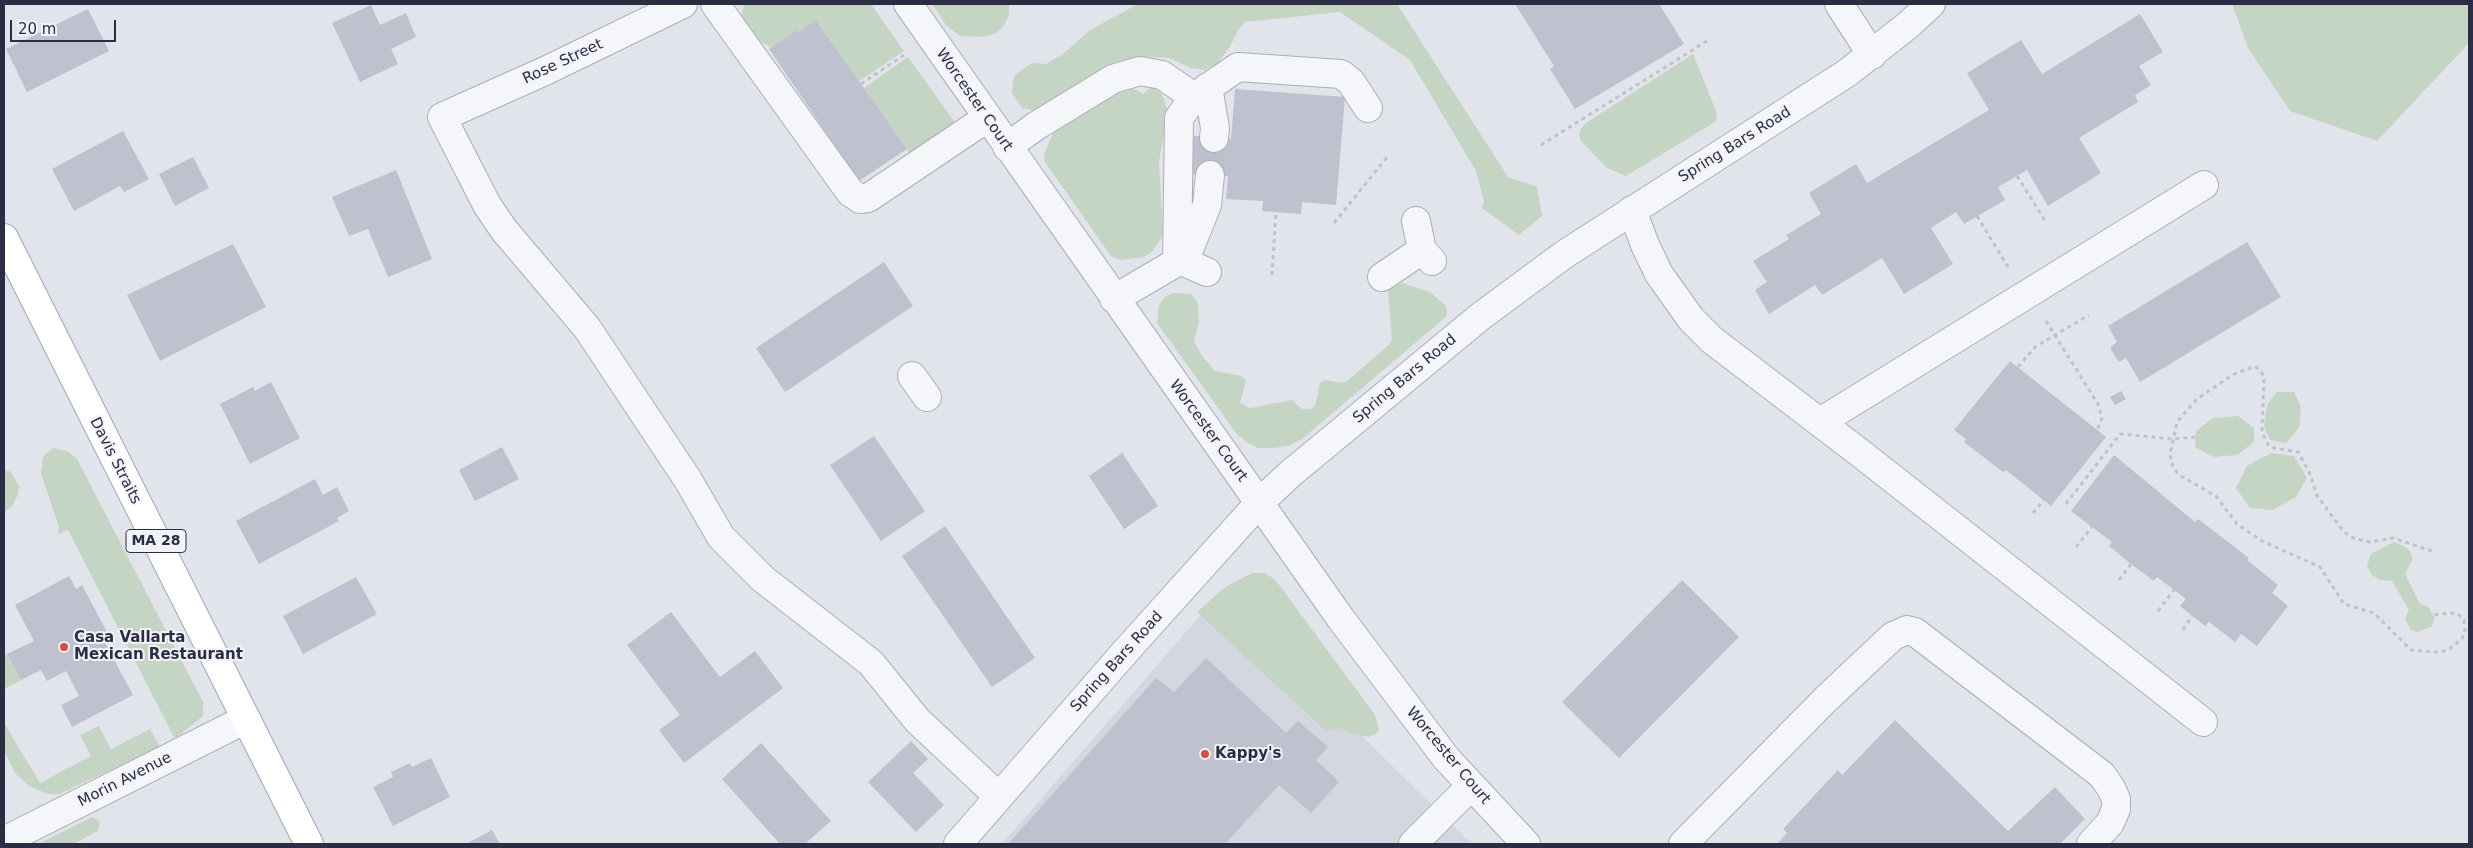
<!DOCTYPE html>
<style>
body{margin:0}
#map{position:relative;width:2473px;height:848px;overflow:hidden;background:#e2e4eb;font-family:"DejaVu Sans",sans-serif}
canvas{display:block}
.frame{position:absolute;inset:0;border:5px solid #2a2d44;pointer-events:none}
.scale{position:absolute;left:10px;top:20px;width:106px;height:22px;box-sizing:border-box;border:2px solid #2a2d44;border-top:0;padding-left:6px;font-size:15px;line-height:18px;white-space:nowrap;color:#2a2d44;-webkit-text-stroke:4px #f2f3f8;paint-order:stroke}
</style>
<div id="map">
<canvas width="2473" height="848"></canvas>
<div class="frame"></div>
<div class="scale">20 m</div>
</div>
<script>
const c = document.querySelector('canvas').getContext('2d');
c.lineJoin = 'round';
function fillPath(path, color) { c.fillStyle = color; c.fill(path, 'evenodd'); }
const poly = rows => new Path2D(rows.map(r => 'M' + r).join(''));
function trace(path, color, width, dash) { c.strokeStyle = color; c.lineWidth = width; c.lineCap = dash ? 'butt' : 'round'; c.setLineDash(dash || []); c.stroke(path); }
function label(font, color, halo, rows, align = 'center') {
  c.font = font + ' "DejaVu Sans",sans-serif'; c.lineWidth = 4; c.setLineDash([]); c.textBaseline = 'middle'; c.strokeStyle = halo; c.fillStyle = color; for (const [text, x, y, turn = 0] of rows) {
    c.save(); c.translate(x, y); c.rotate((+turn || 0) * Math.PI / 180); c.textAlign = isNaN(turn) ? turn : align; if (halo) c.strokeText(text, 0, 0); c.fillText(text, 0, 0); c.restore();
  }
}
fillPath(poly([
 [1218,595,1472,844,1002,844]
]), '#d4d6e0');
fillPath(poly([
 [744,4,871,4,904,51,859,81,817,21,799,32,797,30,772,48,756,39,744,24,742,14],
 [932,4,1009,4,1009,16,1004,25,996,33,982,37,960,36,946,25],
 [1138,4,1397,4,1508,177,1537,187,1542,216,1519,235,1482,208,1484,201,1476,171,1410,60,1340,12,1245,22,1238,30,1231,45,1218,63,1204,70,1191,68,1170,58,1147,57,1115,64,1038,112,1022,108,1012,93,1014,76,1032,63,1046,64,1063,54,1090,30],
 [2232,4,2469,4,2469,43,2377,141,2290,111,2248,48],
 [1693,54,1716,111,1717,119,1715,122,1626,176,1607,168,1581,141,1579,134,1581,129,1586,123],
 [908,57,956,124,911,155,864,88],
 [1133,88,1143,94,1150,88,1154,88,1162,94,1168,112,1159,161,1163,235,1153,251,1144,257,1120,260,1111,256,1045,162,1044,154,1055,129,1124,89],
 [1403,283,1430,292,1446,306,1447,316,1302,439,1288,446,1273,448,1258,448,1245,441,1236,433,1157,323,1159,305,1165,297,1173,293,1191,294,1198,303,1199,323,1194,341,1202,356,1215,371,1242,376,1246,381,1240,403,1250,408,1292,400,1302,409,1310,409,1315,406,1320,383,1325,380,1341,383,1347,381,1390,344,1392,339,1388,292,1392,286],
 [2277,392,2294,392,2301,407,2299,428,2286,443,2270,440,2264,426,2267,405],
 [2238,416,2254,428,2254,442,2237,455,2214,457,2195,447,2196,431,2213,418],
 [53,448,67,451,77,459,203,702,203,716,177,737,174,737,68,530,58,534,59,527,41,473,43,457],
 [2271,453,2294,456,2307,478,2296,497,2273,510,2250,508,2236,488,2247,466],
 [4,471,10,471,19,486,18,495,12,506,4,513],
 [2394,542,2408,548,2413,559,2405,574,2420,604,2429,607,2435,619,2432,626,2417,632,2411,630,2405,619,2409,610,2392,581,2380,580,2372,575,2367,566,2371,554],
 [1252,573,1264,573,1273,578,1280,586,1375,715,1379,730,1376,734,1369,737,1349,733,1342,728,1326,731,1197,612,1225,587],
 [7,654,21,680,4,689,4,656],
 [4,723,40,783,91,756,80,735,99,726,111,749,150,729,160,747,59,794,48,794,29,786,15,773,4,751],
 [92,817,100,822,98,831,73,844,38,844]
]), '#c4d5c3');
fillPath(poly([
 [1515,4,1659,4,1684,44,1575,109,1550,69,1554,66],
 [371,5,380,25,406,13,416,37,391,49,398,64,360,82,332,23],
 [88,9,109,51,27,92,6,49],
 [2140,14,2163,52,2139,66,2151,85,2135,95,2138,102,2079,138,2101,173,2048,206,2027,170,1998,187,2005,200,1964,224,1956,212,1931,228,1953,264,1904,294,1882,258,1822,295,1815,285,1769,314,1755,290,1767,282,1753,261,1789,239,1786,235,1821,214,1809,193,1856,164,1867,183,1989,110,1967,73,2021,40,2042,74],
 [816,20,907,149,859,181,769,49,797,30,799,32],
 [1235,89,1345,97,1336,205,1302,202,1301,214,1262,211,1263,201,1226,199,1228,176,1191,174,1194,136,1231,139],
 [123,131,149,179,124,192,120,186,74,211,52,169],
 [193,157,209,188,175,206,159,174],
 [396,170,432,259,388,277,368,229,349,236,332,197],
 [2247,242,2281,297,2140,382,2126,358,2119,362,2110,348,2117,342,2108,326],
 [233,244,266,307,160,361,127,295],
 [884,262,913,306,785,392,756,348],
 [2010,361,2106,437,2051,506,2006,470,2003,472,1964,442,1966,439,1954,430],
 [271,382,300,438,250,464,220,404,253,387,255,391],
 [2121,391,2126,399,2115,405,2110,397],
 [874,436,925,511,881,541,830,465],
 [502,447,519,479,475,501,459,470],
 [1122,453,1158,506,1124,529,1089,476],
 [2114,455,2195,522,2198,519,2249,558,2247,560,2278,585,2272,593,2288,606,2257,646,2241,634,2235,642,2209,622,2205,626,2180,606,2186,599,2157,577,2154,581,2131,564,2109,546,2112,542,2071,511],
 [315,479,323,495,337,487,349,511,337,518,339,521,259,564,236,521],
 [945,526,1035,658,992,687,902,556],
 [69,576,76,589,82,585,109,636,103,639,133,695,72,727,61,705,79,696,66,671,47,681,41,670,21,680,7,654,34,641,15,605],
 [356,577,377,614,303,654,283,616],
 [1682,580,1739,637,1619,758,1562,702],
 [671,612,720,677,755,651,783,688,684,763,659,730,680,715,627,645],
 [1206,658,1286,733,1298,721,1328,747,1316,760,1339,782,1311,813,1279,785,1225,844,1008,844,1156,678,1174,692],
 [1895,720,2008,831,2055,787,2085,819,2060,844,1777,844,1787,833,1783,829,1838,770,1842,775],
 [911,741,928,759,913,773,944,805,916,832,868,782],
 [761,743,831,821,805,844,780,844,722,779],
 [431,758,450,797,393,826,373,787,393,777,391,772,410,763,412,767],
 [492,830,500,844,466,844]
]), '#bfc1ce');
trace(poly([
 [1210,175,1214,138]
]), '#bdbfca', 28, [28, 14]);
const minor = poly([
 [683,4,545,71,442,117,487,205,504,230,587,328,688,480,721,537,763,579,871,663,917,720,999,797],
 [715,4,850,192,860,199,868,198,987,118],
 [908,4,1341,619,1446,758,1526,844],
 [1839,4,1872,55],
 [1208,87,1215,128,1214,138],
 [1007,147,1036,126,1113,79,1126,75,1140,71,1162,75,1194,97],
 [1632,210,1645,245,1659,274,1691,319,1712,340,1860,453,2203,722],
 [1416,221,1422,250],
 [1177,262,1179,118,1194,97,1238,67,1341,74,1351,82,1368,108],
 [1184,262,1207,205,1210,175],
 [1382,277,1422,250,1432,261],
 [1114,299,1177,262,1184,262,1207,272],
 [912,376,927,397],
 [1820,422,2204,185],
 [4,841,246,719],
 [958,844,1125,652,1259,503,1290,474,1481,316,1565,254,1847,73,1907,26,1931,4],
 [1413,844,1471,786],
 [1683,844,1826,699,1893,636,1907,630,1915,632,2102,775,2111,788,2116,799,2116,809,2110,823,2091,844]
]);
const major = poly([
 [4,238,309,844]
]);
trace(minor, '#abadb9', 30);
trace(major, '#a1a5b7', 30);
trace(poly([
 [861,84,904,55],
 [1541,145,1707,41],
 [2017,176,2046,222],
 [1977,216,2008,267],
 [1334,223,1388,156],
 [1272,275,1276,212],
 [2046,321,2098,404,2102,418,2097,430],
 [2018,367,2035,347,2089,315],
 [2066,504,2120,434,2172,439,2196,437],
 [2033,513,2044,500],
 [2076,547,2092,527],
 [2432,551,2393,538,2370,542,2353,538,2343,531,2316,494,2311,476,2298,452,2275,448,2269,446,2265,439,2262,430,2264,379,2262,373,2255,366,2232,375,2197,399,2177,422,2170,455,2173,467,2179,475,2216,496,2237,524,2262,541,2320,567,2344,604,2374,613,2411,650,2434,652,2446,651,2455,645,2463,637,2465,630,2464,620,2458,614,2450,613,2433,615],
 [2119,580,2131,564],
 [2158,611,2174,590],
 [2183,630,2192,616]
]), '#c0c2ca', 3, [4, 4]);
trace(minor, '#f5f6f9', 28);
trace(major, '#fff', 28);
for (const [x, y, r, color] of [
 [64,647,5,"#d34f45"],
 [1205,754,5,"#d34f45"]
]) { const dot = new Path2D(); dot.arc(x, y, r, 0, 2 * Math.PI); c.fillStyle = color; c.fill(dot); trace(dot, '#f2f3f8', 2); }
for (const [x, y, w] of [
 [156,541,60]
]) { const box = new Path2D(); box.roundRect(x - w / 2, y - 11.5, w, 23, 4); c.fillStyle = '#f2f3f8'; c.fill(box); trace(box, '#2a2d44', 1); }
label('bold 14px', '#2a2d44', null, [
 ["MA 28",156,541]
]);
label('15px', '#2a2d44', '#f2f3f8', [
 ["Rose Street",563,62,-25],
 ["Worcester Court",974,100,55],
 ["Spring Bars Road",1735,145,-32],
 ["Spring Bars Road",1405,379,-40],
 ["Worcester Court",1208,431,54],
 ["Davis Straits",115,461,63],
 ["Spring Bars Road",1117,662,-48],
 ["Worcester Court",1448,756,50],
 ["Morin Avenue",125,780,-27]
]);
label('bold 15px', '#2a2d44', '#f2f3f8', [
 ["Casa Vallarta",74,638],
 ["Mexican Restaurant",74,655],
 ["Kappy's",1215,754]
], 'left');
</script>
